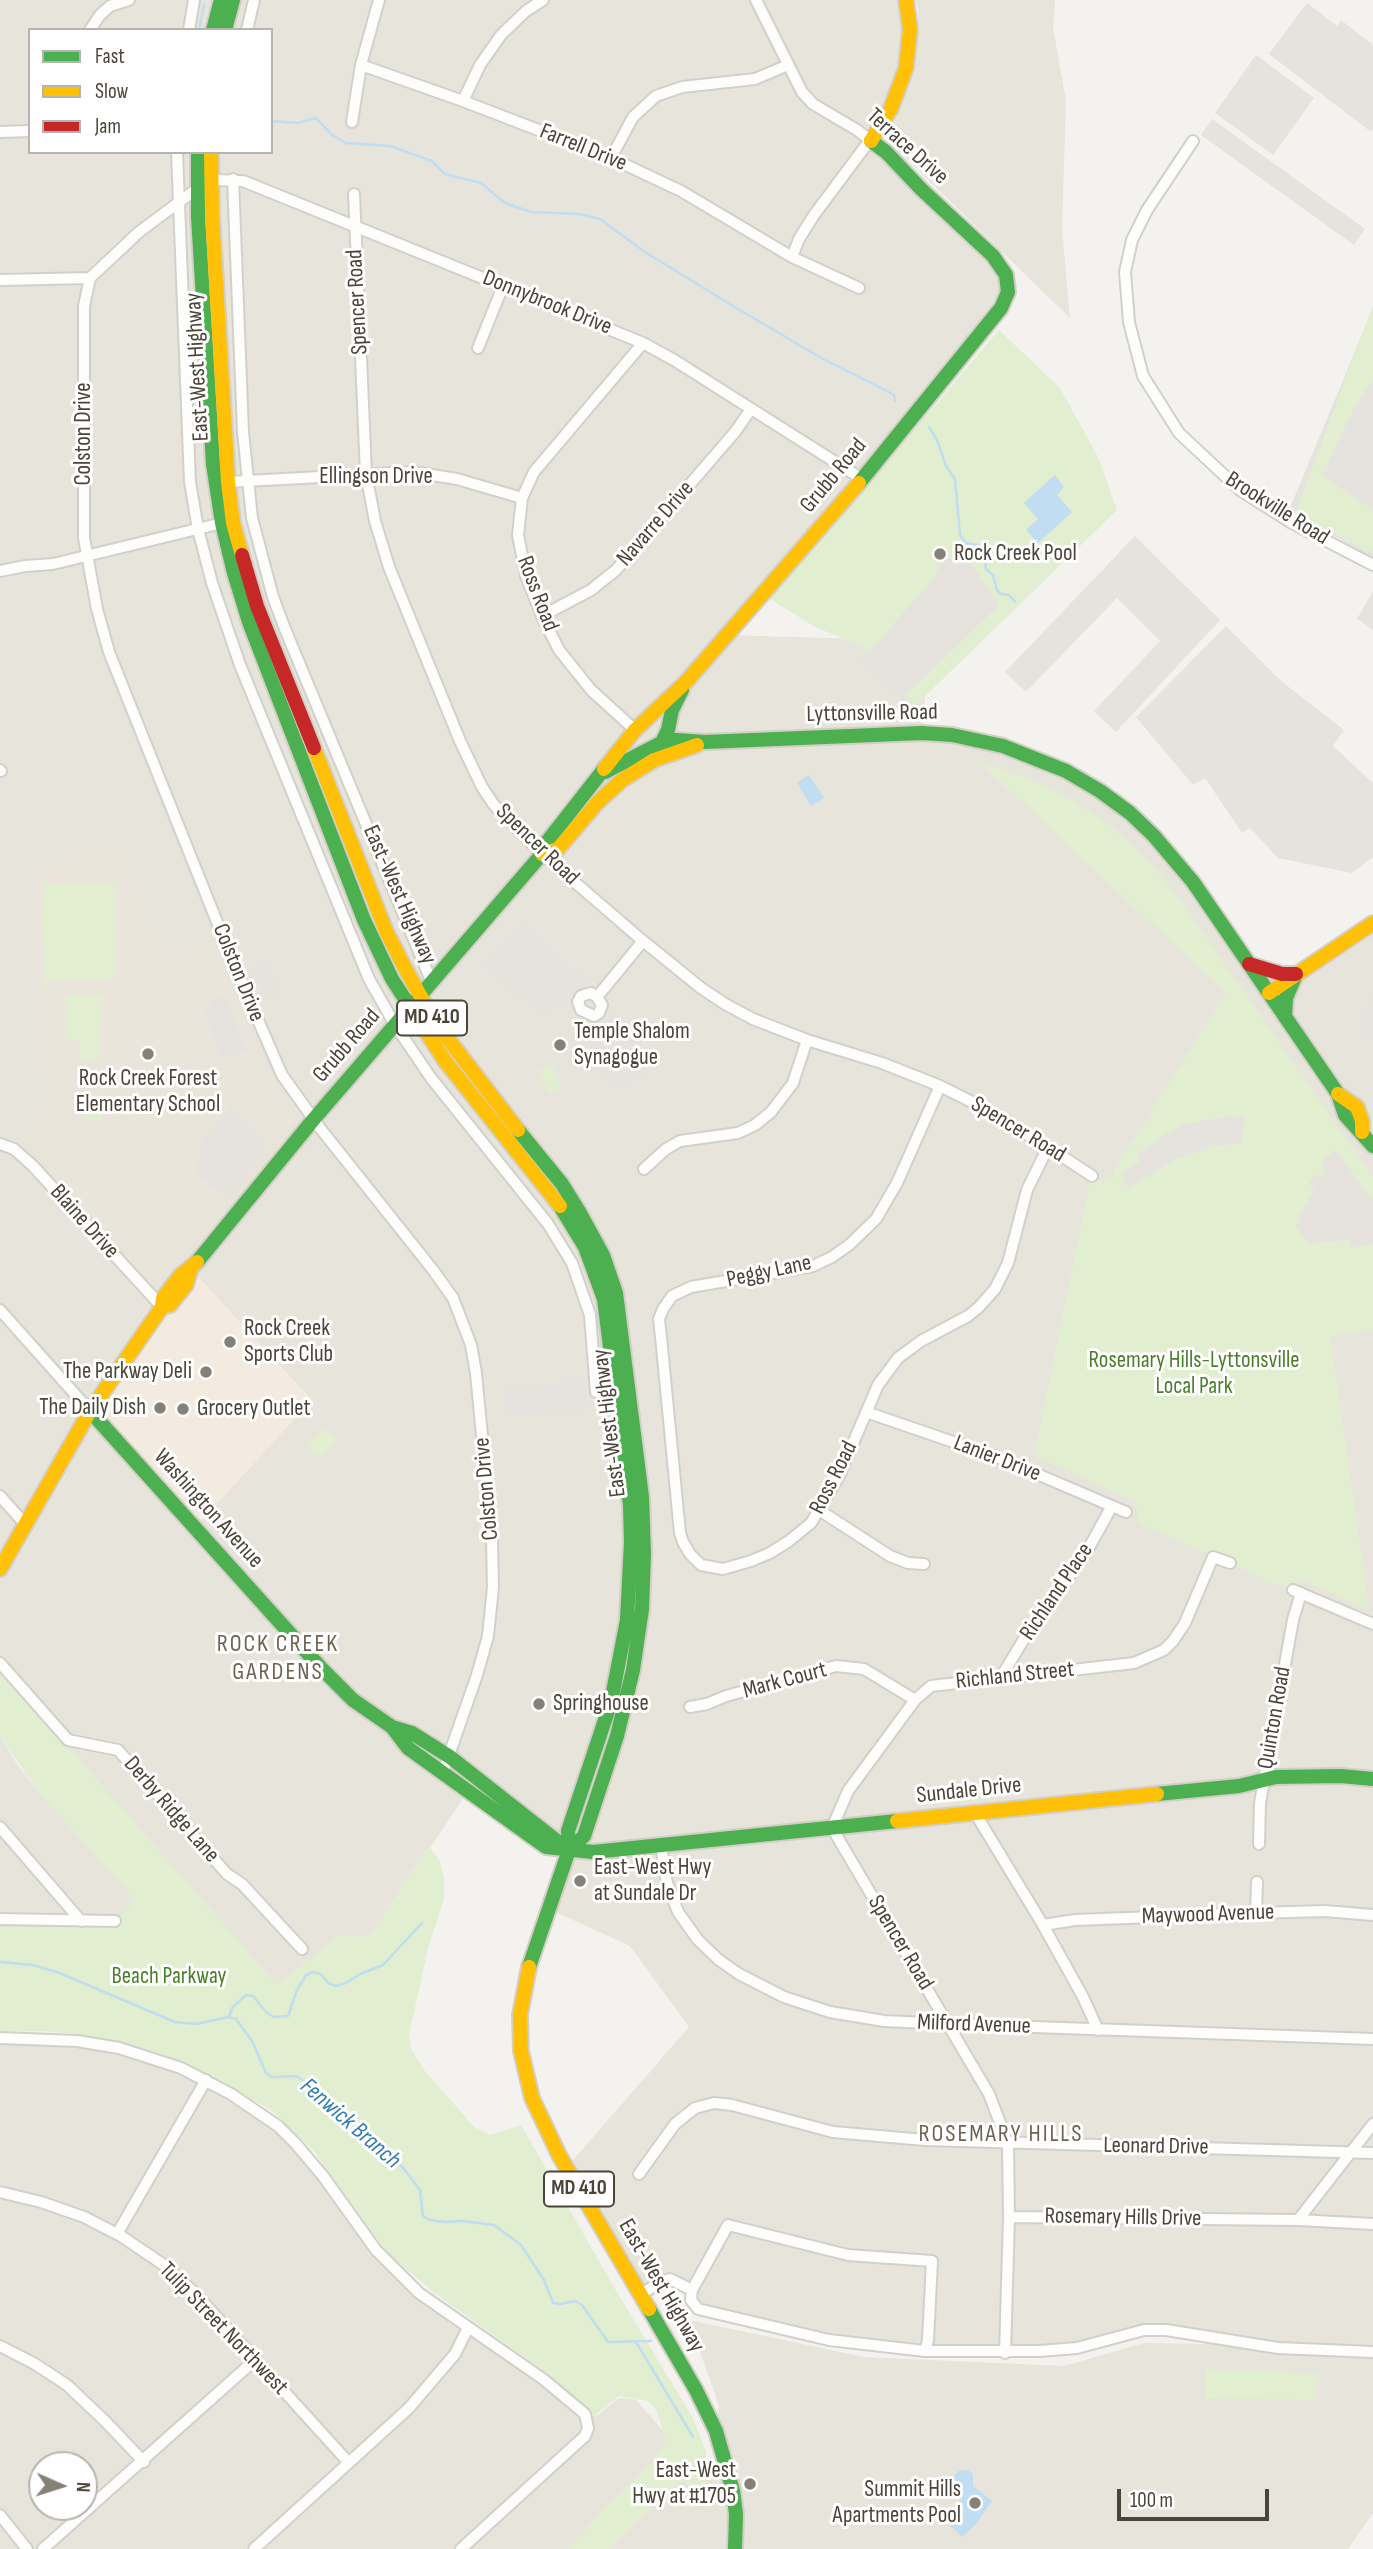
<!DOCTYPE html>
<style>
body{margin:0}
#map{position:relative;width:1373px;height:2549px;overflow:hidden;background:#f4f2ee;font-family:"Sofia Sans Condensed",sans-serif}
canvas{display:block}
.legend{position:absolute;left:28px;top:28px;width:245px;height:126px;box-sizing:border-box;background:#fff;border:2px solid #b7b4b0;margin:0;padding:9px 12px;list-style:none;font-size:21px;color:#4b4439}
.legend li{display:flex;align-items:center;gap:14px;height:35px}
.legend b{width:35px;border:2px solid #b7b4b0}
.north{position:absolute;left:28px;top:2451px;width:70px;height:70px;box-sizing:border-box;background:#fff;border:2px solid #b7b4b0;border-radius:50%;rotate:93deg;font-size:19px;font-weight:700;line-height:28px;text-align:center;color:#4b4439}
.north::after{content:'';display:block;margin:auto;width:24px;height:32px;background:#868178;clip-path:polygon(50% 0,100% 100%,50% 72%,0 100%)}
.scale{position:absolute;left:1117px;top:2489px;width:152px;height:32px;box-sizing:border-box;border:4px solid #4b4439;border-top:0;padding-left:9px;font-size:21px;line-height:24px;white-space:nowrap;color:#4b4439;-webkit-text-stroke:5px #fff;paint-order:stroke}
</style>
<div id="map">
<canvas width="1373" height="2549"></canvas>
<ul class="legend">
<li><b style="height:9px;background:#4caf50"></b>Fast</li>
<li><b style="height:9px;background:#ffc107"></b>Slow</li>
<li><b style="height:9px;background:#c62828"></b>Jam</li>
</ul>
<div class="north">N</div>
<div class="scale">100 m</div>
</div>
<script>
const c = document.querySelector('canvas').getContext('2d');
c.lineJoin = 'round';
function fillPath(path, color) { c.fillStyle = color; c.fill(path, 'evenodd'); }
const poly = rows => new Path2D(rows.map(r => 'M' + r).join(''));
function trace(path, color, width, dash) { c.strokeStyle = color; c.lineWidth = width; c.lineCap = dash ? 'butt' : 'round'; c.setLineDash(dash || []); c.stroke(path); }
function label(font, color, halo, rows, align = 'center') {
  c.font = font + ' "Sofia Sans Condensed",sans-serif'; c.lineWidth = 6; c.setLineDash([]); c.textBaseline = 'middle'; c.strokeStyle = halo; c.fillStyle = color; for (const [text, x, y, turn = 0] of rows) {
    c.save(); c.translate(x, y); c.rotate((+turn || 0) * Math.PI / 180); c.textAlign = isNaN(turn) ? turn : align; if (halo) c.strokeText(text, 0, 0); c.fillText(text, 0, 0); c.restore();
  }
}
fillPath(poly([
 [0,0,906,0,906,68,870,140,993,256,1008,292,727,635,930,641,922,733,952,735,1066,771,1154,836,1269,992,1373,923,1373,2513,1348,2549,609,2549,670,2488,681,2481,692,2484,718,2466,712,2446,719,2406,689,2320,864,2357,1064,2366,1144,2343,1206,2344,1207,2338,1166,2330,1077,2348,868,2345,698,2309,691,2290,670,2279,640,2295,566,2168,689,2027,630,1946,549,1909,569,1850,476,1779,430,1848,422,1856,374,1932,363,1937,339,1936,276,1987,0,1680],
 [30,30,271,30,271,152,30,152],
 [916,0,1055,0,1053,27,1066,101,1062,229,1070,318,885,138,915,71,918,9],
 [0,1736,15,1761,39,1793,123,1882,131,1895,134,1908,132,1933,0,1934],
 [27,2043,85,2047,151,2061,183,2073,221,2095,275,2132,308,2165,371,2253,388,2271,453,2322,544,2385,579,2418,598,2415,619,2398,635,2399,685,2455,586,2549,0,2549,0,2044],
 [42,2465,84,2465,84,2507,42,2507]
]), '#e7e4dc');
fillPath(poly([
 [195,1273,312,1400,196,1527,90,1411]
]), '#f3ebdf');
fillPath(poly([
 [1307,3,1337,26,1341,20,1373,45,1373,128,1371,132,1269,54],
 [1256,55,1314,98,1273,155,1215,113],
 [1212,119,1365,229,1354,245,1201,135],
 [1373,308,1373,558,1289,510]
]), '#e6e2de');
fillPath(poly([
 [115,838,163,951,174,954,181,954,211,941,214,943,266,1070,293,1110,292,1123,249,1171,161,1284,153,1284,26,1143,38,1113,54,1090,38,1076,38,870]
]), '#eae5da');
fillPath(poly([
 [1373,305,1373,379,1355,407,1322,475,1373,510,1373,549,1371,553,1295,513],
 [999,330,1060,388,1098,457,1117,510,914,707,862,646,815,627,770,599],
 [978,761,1031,779,1073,800,1113,828,1148,860,1178,897,1373,1177,1373,1330,1330,1336,1369,1606,1364,1608,1302,1580,1282,1587,1138,1523,1136,1502,1034,1455,1090,1182,1113,1179,1115,1169,1226,993],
 [114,883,115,978,45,981,43,885],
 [67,995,102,996,98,1060,79,1060,80,1041,65,1040],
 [552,1064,561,1088,548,1093,539,1071],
 [85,1093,103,1094,101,1121,84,1119],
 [323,1430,328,1430,336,1440,322,1456,315,1455,307,1444],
 [0,1669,277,1985,339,1936,363,1937,374,1932,422,1856,430,1848,440,1861,444,1880,444,1899,428,1948,409,2035,411,2049,425,2071,474,2127,490,2135,521,2125,615,2289,693,2418,706,2452,707,2486,703,2494,691,2484,681,2481,670,2488,609,2549,569,2549,604,2508,649,2465,666,2440,656,2409,648,2401,619,2396,594,2416,548,2374,437,2295,389,2254,353,2208,314,2151,270,2109,189,2066,155,2052,79,2034,42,2031,0,2032,0,1927,110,1927,133,1903,128,1891,39,1793,0,1736],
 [1206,2370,1317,2373,1316,2400,1206,2398]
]), '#e1eecf');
fillPath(poly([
 [1135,536,1220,620,1116,732,1094,711,1160,641,1117,598,1026,692,1005,672],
 [966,556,999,605,902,699,860,663,932,580,945,559],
 [1373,591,1373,630,1357,619],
 [1226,626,1281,681,1344,730,1333,746,1373,783,1373,857,1352,873,1278,858,1250,828,1242,833,1205,778,1193,785,1136,717],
 [521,923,607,1000,608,1009,641,1041,646,1062,643,1075,613,1088,593,1069,599,1060,590,1051,594,1024,569,1002,542,1014,483,965],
 [268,961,280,992,266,998,253,967],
 [225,994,247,1052,222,1059,203,1010,211,1007,209,1001],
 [1373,995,1373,1040,1360,1033,1360,1017],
 [231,1105,269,1145,226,1199,199,1176,196,1160,203,1152,198,1147],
 [1231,1116,1244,1118,1242,1143,1214,1146,1172,1161,1128,1189,1122,1173,1140,1161,1137,1155,1166,1134,1185,1124],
 [1336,1150,1373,1202,1373,1244,1350,1248,1348,1240,1308,1244,1295,1225,1302,1220,1299,1216,1315,1189,1309,1184,1315,1174,1322,1178,1325,1175,1322,1160],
 [583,1380,587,1409,505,1418,502,1389]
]), '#e6e3df');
fillPath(poly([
 [1055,475,1064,487,1057,495,1072,512,1038,543,1026,530,1038,519,1024,503],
 [809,775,824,798,811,806,797,783],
 [968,2470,973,2474,973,2486,992,2501,976,2524,962,2537,944,2520,962,2499,962,2494,954,2483,954,2476,958,2471]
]), '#c0ddf1');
trace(poly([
 [199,30,204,5],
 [271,121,298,123,316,118,332,135,346,143,390,146,432,161,445,174,481,183,505,203,531,212,579,214,600,219,645,252,733,306,823,359,879,387,894,395,895,401],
 [929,427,937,440,946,466,955,479,960,535,966,543,978,545,984,550,986,569,993,575,997,590,1001,594,1009,595,1015,602],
 [0,1962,33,1965,57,1972,175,2022,196,2024,229,2017,236,2019,252,2041,266,2073,272,2077,296,2076,312,2086,349,2116,379,2152,395,2160,404,2169,420,2190,423,2216,430,2220,445,2222,462,2221,494,2225,521,2245,544,2280,553,2303,560,2304,575,2301,582,2305,608,2342,651,2341],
 [229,2017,232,2008,246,1995,253,1996,267,2013,274,2017,288,2016,297,1990,306,1975,313,1972,321,1974,328,1983,336,1986,346,1983,360,1974,383,1965,422,1923],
 [636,2342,693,2437]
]), '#c0ddf1', 2.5);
const street = poly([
 [756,0,802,92,813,104,857,130,870,140,814,215,799,239,792,257],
 [90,30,100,15,110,6,129,0],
 [189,30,194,0],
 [247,30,254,0],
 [361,65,463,101,611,158,681,191,792,257,859,288],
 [463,101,480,65,501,35,526,11,543,0],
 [352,122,361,65,379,0],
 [0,132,30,131],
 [1193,141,1147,210,1132,240,1125,272,1129,322,1143,376,1179,433,1240,490,1292,523,1373,565],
 [177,152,190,482,198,529,212,583,240,665,369,979,395,1025,431,1078,548,1224,572,1263,590,1315,596,1392],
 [611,158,633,117,656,96,682,87,755,79,788,65],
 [233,179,243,432,252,518,273,597,285,629,432,983],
 [354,194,366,474,375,521,389,567,460,741,482,787,494,805,542,854,643,941,701,988,725,1004,753,1019,807,1040,882,1063,940,1086,974,1103,1048,1147,1092,1176],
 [0,280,90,278],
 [478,348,503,286],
 [228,482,413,472,457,479,522,498],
 [0,571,25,566,53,564,222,523],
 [542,616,591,590,616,570,735,432,751,409],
 [635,730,591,690,559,650,542,616,526,576,518,535,522,498,534,472,643,343],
 [0,770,1,771],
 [597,997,602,1005,599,1013,594,1016,581,1010,578,1002,581,996,591,993,597,997,643,941],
 [940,1086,897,1183,876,1219,849,1245,832,1257,813,1266,691,1287,672,1296,663,1309,659,1319,661,1337,680,1533,683,1542,690,1554,701,1565,723,1569,751,1561,770,1553,789,1541,811,1523,839,1476,878,1385,898,1358,921,1341,968,1316,979,1307,995,1289,1008,1263,1027,1190,1048,1147],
 [0,1144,14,1149,33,1166,162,1307],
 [644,1169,666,1149,680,1141,738,1133,755,1125,771,1112,793,1083,807,1040],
 [0,1310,90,1411],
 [866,1412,997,1457,1126,1512],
 [0,1496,25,1524],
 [819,1510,890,1556,908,1563,924,1564],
 [1293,1590,1373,1624],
 [0,1663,68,1740,118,1750,227,1874,242,1884,302,1949],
 [1001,1677,1024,1639,1086,1553,1112,1506],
 [690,1707,707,1704,726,1696,836,1666,864,1669,915,1700],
 [443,1772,477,1675,488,1636,493,1587,492,1541,476,1373,471,1345,453,1298,433,1270,320,1128,282,1075,237,972,109,652,97,609,84,538,84,306,90,278,139,232,198,188,216,180,243,181,643,343,674,360,862,479],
 [975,1813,1043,1925,1083,1997,1098,2030],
 [0,1827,81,1921],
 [1259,1844,1260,1803,1264,1780,1293,1620,1301,1593],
 [661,1846,667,1883,678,1912,698,1940,719,1960,739,1974,784,1997,830,2012,884,2021,949,2024,1373,2039],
 [1256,1913,1257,1882],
 [0,1919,115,1921],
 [1043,1925,1075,1920,1256,1913,1325,1911,1373,1915],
 [0,2038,77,2041,119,2048,181,2068,231,2094,278,2126,296,2144,323,2176,376,2250,419,2293,543,2379,585,2414,588,2428,585,2436,461,2549],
 [639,2174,675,2124,695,2108,714,2103,732,2105,833,2132,925,2140,1373,2153],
 [0,2192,41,2202,84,2217,121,2236,161,2263,195,2293,349,2463],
 [1009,2217,1298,2220,1373,2224],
 [1298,2220,1373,2124],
 [117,2234,206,2080],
 [640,2295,659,2283,670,2279,692,2290],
 [0,2346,35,2364,67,2385,105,2421,144,2462],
 [925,2351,928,2340,932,2261,848,2255,728,2225,692,2290,691,2300,698,2309,829,2340,925,2351,1040,2351,1077,2348,1144,2330,1166,2330,1278,2348,1373,2352],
 [1005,2353,1009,2217,1008,2144,989,2094,832,1828,848,1791,915,1700,931,1686,1134,1663,1164,1650,1173,1641,1185,1623,1213,1557,1230,1563],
 [0,2515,27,2549],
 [43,2549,256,2359],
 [254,2549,409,2408,455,2354,468,2328]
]);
const fast = poly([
 [213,30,221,0],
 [225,30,233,0],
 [198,152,198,216,213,464,222,523,234,573,249,622,364,920,392,979,427,1033],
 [859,483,1001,308,1008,292,1006,275,993,256,921,189,886,152,871,141],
 [659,748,668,730,672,710,682,690],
 [605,772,661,743,677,740,705,742,922,733,952,735,1003,746,1066,771,1100,791,1130,813,1154,836,1193,882,1338,1094,1345,1115,1373,1146],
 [1285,1017,1286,998,1296,975],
 [518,1130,562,1184,580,1213,603,1255,616,1293,642,1497,644,1554,642,1609,633,1670,617,1736,584,1836,569,1850],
 [197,1262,313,1120,542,854,546,843,604,769],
 [90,1411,321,1668,353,1700,392,1727,412,1733,450,1757,567,1849],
 [392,1727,408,1748,546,1847,593,1852,897,1821],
 [1157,1794,1239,1786,1276,1777,1341,1776,1373,1779],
 [529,1967,569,1850,568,1831,611,1702,627,1620,631,1542,630,1505,604,1299,585,1247,560,1206],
 [649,2309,696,2390,716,2431,733,2491,736,2514,735,2549]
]);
const slow = poly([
 [871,141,891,108,906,68,910,29,906,0],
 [211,152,212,215,228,482,233,523,242,555],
 [314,748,386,931,406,970,435,1022,518,1130],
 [604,769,635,730,686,682,859,483],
 [542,854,558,849,597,803,622,780,654,760,697,745],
 [1269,993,1373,923],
 [427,1033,445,1061,560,1206],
 [1338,1094,1357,1107,1362,1121,1362,1132],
 [162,1307,170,1305,186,1285,190,1271],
 [0,1569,90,1411,162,1307,163,1298,180,1276,197,1262],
 [897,1821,1157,1794],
 [529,1967,520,2015,521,2051,532,2098,559,2155,649,2309]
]);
const jam = poly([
 [242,555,257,606,314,748],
 [1249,964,1282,974,1296,974]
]);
trace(street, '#d2d0cb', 14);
trace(fast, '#d3cfc5', 18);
trace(slow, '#d3cfc5', 18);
trace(jam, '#d3cfc5', 18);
trace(street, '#fdfdfc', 10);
trace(fast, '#4caf50', 14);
trace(slow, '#ffc107', 14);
trace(jam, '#c62828', 14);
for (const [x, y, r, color] of [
 [940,554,7,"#868178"],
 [560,1045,7,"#868178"],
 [148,1054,7,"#868178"],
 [230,1342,7,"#868178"],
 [206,1372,7,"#868178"],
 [160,1408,7,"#868178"],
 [183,1409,7,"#868178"],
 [539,1704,7,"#868178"],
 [580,1881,7,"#868178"],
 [750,2484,7,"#868178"],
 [975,2503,7,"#868178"]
]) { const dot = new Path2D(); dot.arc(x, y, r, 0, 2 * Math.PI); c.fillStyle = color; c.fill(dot); trace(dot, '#fff', 2.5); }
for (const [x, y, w] of [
 [432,1018,70],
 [579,2189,70]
]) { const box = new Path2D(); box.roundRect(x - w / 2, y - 17.5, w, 35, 5); c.fillStyle = '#fff'; c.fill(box); trace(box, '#4b4439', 2); }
label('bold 21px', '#4b4439', null, [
 ["MD 410",432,1018],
 ["MD 410",579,2189]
]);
label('23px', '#4b4439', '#fff', [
 ["Terrace Drive",907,147,42],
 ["Farrell Drive",583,148,22],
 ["Spencer Road",358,302,-93],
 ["Donnybrook Drive",547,303,22],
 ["East-West Highway",198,367,-93],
 ["Colston Drive",84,434,-90],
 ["Grubb Road",834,476,-50],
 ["Ellingson Drive",376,477],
 ["Brookville Road",1277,509,32],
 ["Navarre Drive",656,524,-49],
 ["Ross Road",537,594,69],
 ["Lyttonsville Road",872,714,-1],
 ["Spencer Road",537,845,44],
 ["East-West Highway",399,895,66],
 ["Colston Drive",238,973,68],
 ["Grubb Road",347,1046,-49],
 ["Spencer Road",1018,1130,31],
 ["Blaine Drive",84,1222,48],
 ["Peggy Lane",769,1272,-12],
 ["East-West Highway",610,1423,-97],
 ["Lanier Drive",997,1459,21],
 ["Ross Road",834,1478,-63],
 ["Colston Drive",487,1489,-95],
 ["Washington Avenue",208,1509,48],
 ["Richland Place",1057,1592,-56],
 ["Richland Street",1015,1676,-6],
 ["Mark Court",785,1681,-15],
 ["Quinton Road",1275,1718,-80],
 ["Sundale Drive",969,1791,-6],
 ["Derby Ridge Lane",171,1810,49],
 ["Maywood Avenue",1208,1915,-2],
 ["Spencer Road",900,1943,59],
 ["Milford Avenue",974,2025,2],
 ["Leonard Drive",1156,2147,1],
 ["Rosemary Hills Drive",1123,2218,1],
 ["East-West Highway",661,2286,60],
 ["Tulip Street Northwest",223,2329,46]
]);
label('23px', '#4b4439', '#fff', [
 ["Rock Creek Pool",954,554],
 ["Temple Shalom",574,1032],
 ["Synagogue",574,1058],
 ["Rock Creek Forest",148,1079,"center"],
 ["Elementary School",148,1105,"center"],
 ["Rock Creek",244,1329],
 ["Sports Club",244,1355],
 ["The Parkway Deli",192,1372,"right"],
 ["The Daily Dish",146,1408,"right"],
 ["Grocery Outlet",197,1409],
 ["Springhouse",553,1704],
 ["East-West Hwy",594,1868],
 ["at Sundale Dr",594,1894],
 ["East-West",736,2471,"right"],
 ["Hwy at #1705",736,2497,"right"],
 ["Summit Hills",961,2490,"right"],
 ["Apartments Pool",961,2516,"right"]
], 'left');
label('23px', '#4a7f2a', '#fff', [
 ["Rosemary Hills-Lyttonsville",1194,1361],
 ["Local Park",1194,1387],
 ["Beach Parkway",169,1977]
]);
c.letterSpacing = '2px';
label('24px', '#6e6250', '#fff', [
 ["ROCK CREEK",278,1645],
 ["GARDENS",278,1673],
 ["ROSEMARY HILLS",1001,2135]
]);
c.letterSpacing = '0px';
label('italic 24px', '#2e7ab2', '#fff', [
 ["Fenwick Branch",350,2124,41]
]);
</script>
